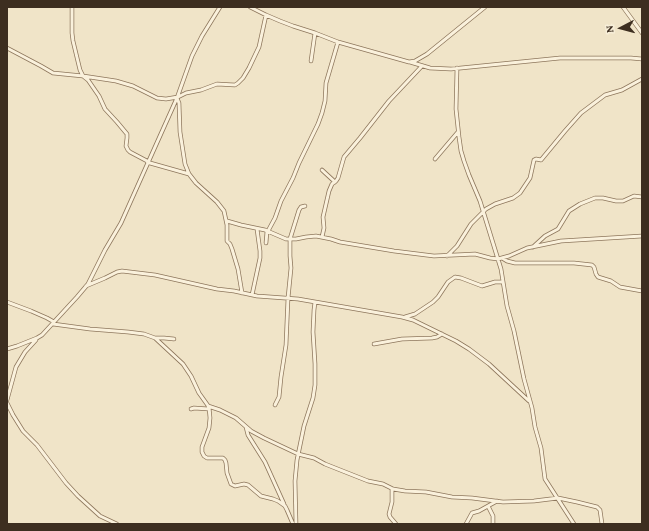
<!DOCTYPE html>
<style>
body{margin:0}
#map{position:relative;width:649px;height:531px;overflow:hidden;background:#f0e4c8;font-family:"Crimson Pro",serif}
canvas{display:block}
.frame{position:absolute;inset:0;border:8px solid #3d2e20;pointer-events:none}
.north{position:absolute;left:601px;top:8px;width:40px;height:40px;-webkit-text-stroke:3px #f7eed8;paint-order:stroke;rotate:264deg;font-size:11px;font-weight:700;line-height:16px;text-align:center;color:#3d2e20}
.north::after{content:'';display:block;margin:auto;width:14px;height:18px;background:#3d2e20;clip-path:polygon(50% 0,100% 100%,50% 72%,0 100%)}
</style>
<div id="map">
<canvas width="649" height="531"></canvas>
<div class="frame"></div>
<div class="north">N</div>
</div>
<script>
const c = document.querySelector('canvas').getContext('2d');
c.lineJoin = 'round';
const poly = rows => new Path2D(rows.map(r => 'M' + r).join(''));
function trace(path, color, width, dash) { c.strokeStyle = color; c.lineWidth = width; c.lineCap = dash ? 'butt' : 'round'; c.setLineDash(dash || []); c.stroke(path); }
const minor = poly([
 [72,7,72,33,73,41,80,70,83,76,88,80,99,96,105,109,117,122,127,134,127,138,126,146,128,150,130,152,147,161,148,163,150,163,189,174],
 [250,7,266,15,280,21,293,26,315,33,338,42,409,62,415,61,427,54,485,7],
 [623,7,642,33],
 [7,48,41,66,53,73,83,76,116,81,133,86,157,98,166,99,178,97,186,93,201,90,217,84,235,85,238,83,243,78,249,68,259,47,266,15],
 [311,61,315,33],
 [410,62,430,68,451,69,560,58,631,58,642,59],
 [457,68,456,109,459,137,461,151,464,161,469,175,480,201,501,269,507,306,514,331,524,379,532,408,535,427,541,448,545,479,574,524],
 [177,98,179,103,180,132,185,164,189,174,196,183,217,202,224,211,227,225,227,241,230,244,232,249,238,269,242,293],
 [435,159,458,132],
 [322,170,335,182],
 [227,221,241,225,265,230,286,239,296,239,306,237,316,236,331,239,340,242,394,251,434,256,475,254,490,258,498,259,509,256,527,248,561,241,642,236],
 [268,231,275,218,281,201,293,178,299,163,318,124,322,113,325,101,326,83,338,42],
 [322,237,324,228,323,217,329,191,332,184,336,181,338,178,344,157,360,138,389,101,422,66],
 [266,243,267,231],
 [533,247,545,236,558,229,569,211,580,204,595,198,603,198,616,201,623,201,634,196,642,197],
 [447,256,457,246,471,224,486,209,495,204,513,198,520,193,530,178,534,160,536,159,541,160,565,131,581,113,605,95,622,90,642,79],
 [502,258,507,261,515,263,574,263,592,265,594,267,596,274,598,277,611,281,620,287,642,291],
 [86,286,105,278,117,272,122,271,155,275,217,289,234,291,257,296,298,299,402,317,413,320,456,341,469,349,489,364,529,401],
 [252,295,260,258,260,251,257,229],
 [7,302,31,311,47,318,54,322],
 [405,317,415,314,433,302,438,297,448,282,455,277,461,278,482,286,495,282,503,282],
 [53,324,90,329,128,332,144,334,155,338,183,364,191,376,199,393,209,407,210,418,209,428,202,447,202,452,204,456,207,458,223,458,225,460,226,463,227,473,231,484,235,486,244,484,248,485,261,496,273,499,278,501,285,506,287,510,293,524],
 [155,338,164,338,174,339],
 [374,344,402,339,432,338,437,337,442,334],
 [7,349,17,346,37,338,42,335,77,297,88,284,105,250,121,223,177,98,192,56,202,36,220,7],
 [7,400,16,367,25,352,36,340],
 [7,403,13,415,23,431,37,445,66,483,78,496,100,516,117,524],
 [275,405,279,397,281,377,286,345,288,298,291,268,290,256,290,239,299,210,301,207,305,206],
 [208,406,220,410,236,418,251,431,264,438,298,454,314,458,325,464,368,481,383,484,393,489,405,491,426,492,452,497,472,498,503,502,534,501,558,498,577,502,597,507,600,510,602,524],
 [191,409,194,408,209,409],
 [246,427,248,435,265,462,284,504],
 [392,489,392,502,389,514,390,517,396,524],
 [488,506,493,516,493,524],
 [296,524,295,481,297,460,304,426,313,398,315,385,315,364,313,332,314,310,315,302],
 [466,524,472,513,479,511,497,501]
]);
trace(minor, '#8d765c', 4.5);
trace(minor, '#faf1dc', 3);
</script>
